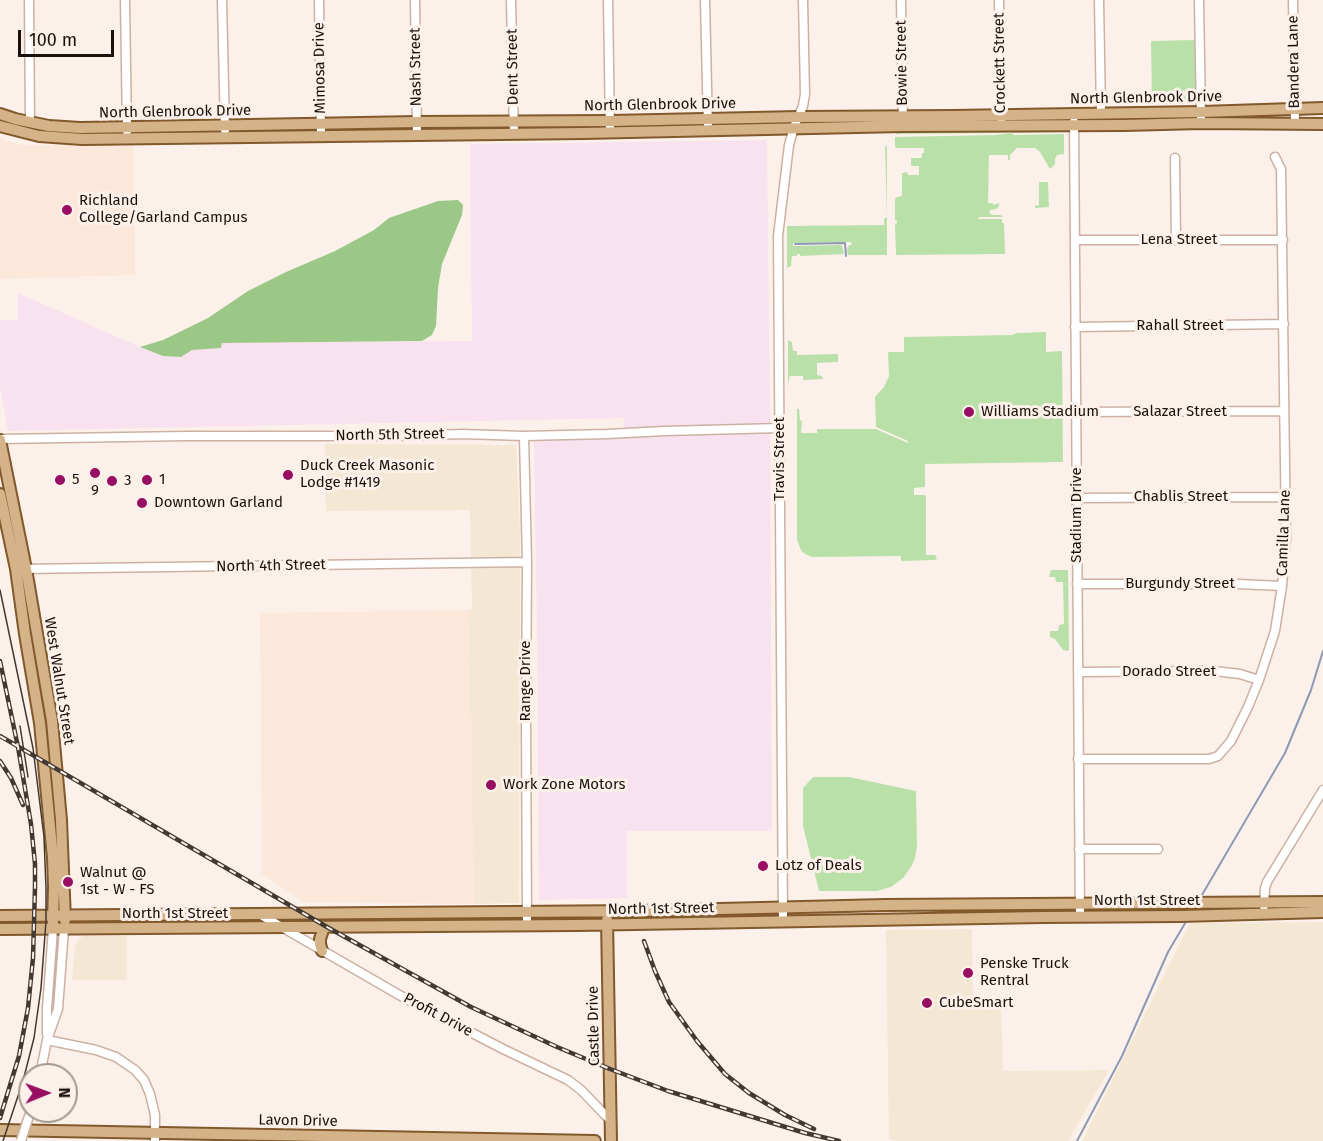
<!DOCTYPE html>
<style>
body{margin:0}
#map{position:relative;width:1323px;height:1141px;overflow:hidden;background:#fcf1ea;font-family:"Fira Sans",sans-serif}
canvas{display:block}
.north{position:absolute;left:18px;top:1063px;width:60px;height:60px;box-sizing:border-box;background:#fcf1ea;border:2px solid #a29791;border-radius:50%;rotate:89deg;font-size:16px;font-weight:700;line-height:24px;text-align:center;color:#1b110c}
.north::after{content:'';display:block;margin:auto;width:21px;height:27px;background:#970e63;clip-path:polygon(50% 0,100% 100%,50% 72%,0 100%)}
.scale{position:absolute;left:18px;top:30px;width:96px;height:27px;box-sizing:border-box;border:3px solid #1b110c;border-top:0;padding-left:8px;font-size:18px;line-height:21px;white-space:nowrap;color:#1b110c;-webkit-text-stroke:4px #fcf1ea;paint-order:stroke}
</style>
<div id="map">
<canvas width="1323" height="1141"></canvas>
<div class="north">N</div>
<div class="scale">100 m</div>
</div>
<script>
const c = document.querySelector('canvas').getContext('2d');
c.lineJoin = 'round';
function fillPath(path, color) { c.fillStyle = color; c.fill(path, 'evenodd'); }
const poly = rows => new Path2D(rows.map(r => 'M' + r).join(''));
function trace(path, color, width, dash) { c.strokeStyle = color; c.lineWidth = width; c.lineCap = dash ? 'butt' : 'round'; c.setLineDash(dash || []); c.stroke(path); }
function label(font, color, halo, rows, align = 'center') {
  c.font = font + ' "Fira Sans",sans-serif'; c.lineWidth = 6; c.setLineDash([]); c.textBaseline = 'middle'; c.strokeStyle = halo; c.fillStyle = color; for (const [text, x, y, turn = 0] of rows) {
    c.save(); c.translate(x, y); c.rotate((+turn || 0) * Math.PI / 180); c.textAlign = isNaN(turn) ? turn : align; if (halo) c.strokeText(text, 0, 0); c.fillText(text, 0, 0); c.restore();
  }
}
fillPath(poly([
 [325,444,516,445,520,534,519,903,474,904,468,610,472,609,470,510,326,511],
 [1323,922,1323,1141,1082,1141,1190,923],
 [972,929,973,1001,1001,1001,1003,1071,1109,1070,1068,1141,898,1141,889,1139,886,930],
 [82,936,127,936,127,980,72,980,75,946]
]), '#f4e7d3');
fillPath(poly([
 [767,140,770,414,772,831,627,831,627,898,539,900,537,633,534,439,624,439,624,418,8,431,0,387,0,320,18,320,18,293,140,347,163,356,192,350,220,348,221,343,472,341,470,144]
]), '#f8e2ef');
fillPath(poly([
 [0,138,21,145,134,146,135,275,0,279],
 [468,610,474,904,304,902,262,874,260,613]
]), '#fce7db');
fillPath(poly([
 [1195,40,1196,103,1152,104,1151,41],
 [1061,129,1063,131,1063,132,1015,133,1011,132,996,133,895,134,899,131,903,133,908,131,933,131,937,132,943,131],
 [1011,133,1014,135,1064,134,1064,154,1057,155,1055,159,1055,164,1050,169,1040,152,1035,148,1017,148,1010,155,1010,160,1008,160,1008,155,989,155,988,203,993,203,993,205,999,203,999,206,996,209,990,210,989,213,992,214,991,215,1001,215,1003,217,979,217,978,219,1002,219,1002,223,1004,223,1005,254,896,255,895,224,897,223,897,221,895,220,895,199,897,197,902,196,902,173,907,172,908,175,919,175,919,166,911,166,911,158,922,158,922,153,924,153,924,148,896,148,895,146,895,137,996,135],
 [885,145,887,147,887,255,848,255,847,250,849,245,852,245,851,242,793,243,793,246,842,245,844,254,800,256,800,254,797,254,797,256,792,256,791,266,787,268,787,226,884,225,884,219,887,217],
 [1039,182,1048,182,1049,207,1035,208,1035,206,1039,205],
 [1046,332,1046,352,1062,351,1063,462,925,464,925,487,914,488,914,495,924,495,926,496,926,555,935,555,937,558,935,560,901,561,901,556,812,557,805,554,801,550,797,540,797,409,799,409,800,420,802,421,801,433,817,433,817,429,876,429,908,443,908,441,876,427,875,397,884,387,889,376,888,352,904,352,904,337,1012,335,1017,333],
 [788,340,792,342,793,351,797,351,797,355,838,354,838,362,817,363,817,375,822,376,823,379,803,380,803,376,790,376,788,385],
 [1051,570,1068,570,1069,650,1067,651,1063,650,1055,639,1050,637,1050,631,1058,631,1059,625,1064,624,1063,582,1056,582,1055,577,1049,577],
 [813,777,849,777,916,791,917,846,915,858,911,867,903,878,891,887,877,891,819,891,803,826,803,788]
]), '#bae0a9');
fillPath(poly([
 [458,200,463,205,462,215,442,264,438,288,436,326,432,335,422,341,222,343,221,348,192,350,181,357,163,356,140,347,163,340,208,318,248,291,286,272,335,251,374,230,389,218,438,201]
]), '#9bc886');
trace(poly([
 [795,244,845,243,846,256],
 [1199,900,1285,753,1311,690,1323,651],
 [1077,1141,1122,1056,1168,952,1187,920]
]), '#8c9ab5', 2);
const minor = poly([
 [29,0,30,122],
 [125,0,127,131],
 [222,0,225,130],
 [319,0,321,136],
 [415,0,417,134],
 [511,0,514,134],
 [608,0,610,132],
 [705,0,708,130],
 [901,0,903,123],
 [999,0,1001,119],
 [1099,0,1101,113],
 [1199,0,1201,117],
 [1293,0,1295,123],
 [1074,122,1080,916],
 [1175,158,1176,240],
 [1075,240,1283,240],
 [1075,327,1284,324],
 [1076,412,1284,411],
 [524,436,527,562,526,718,527,926],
 [0,439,186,436,395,436,462,434,524,436,607,434,665,431,780,428],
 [1077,498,1286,497],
 [20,569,527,562],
 [1077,584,1238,584,1282,586],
 [1078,672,1214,671,1240,674,1259,680],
 [1078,759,1209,759,1218,756,1231,741,1248,707,1259,680,1275,631,1282,586,1286,538,1281,169,1275,157],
 [1079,849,1158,849],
 [1264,906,1265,888,1267,882,1323,790],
 [261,915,401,996,503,1049,568,1080,581,1090,610,1120],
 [783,921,778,236,789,145,794,127,803,106,805,94,803,0],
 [47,1034,47,1009,53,929],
 [47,1040,96,1050,116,1057,135,1070,144,1080,150,1094,155,1115,155,1141],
 [40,1075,47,1040,58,1009,64,929],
 [27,1122,31,1111]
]);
const major = poly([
 [0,114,15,119,49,126,80,128,417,122,610,121,799,117,952,116,1201,112,1323,108],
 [0,126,39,136,82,139,584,133,903,126,1124,125,1201,123,1323,124],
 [0,440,26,569,52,721,61,820,65,920],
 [0,494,16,569,25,634,40,723,53,858,54,887,53,922],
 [0,916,637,911,885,905,1323,902],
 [607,920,611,1141],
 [0,929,577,925,1043,917,1181,916,1323,912],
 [322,951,320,944,320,939,324,927],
 [0,1130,595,1141]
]);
trace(minor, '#ccb1a3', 11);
trace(major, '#81592b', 14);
trace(minor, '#fff', 8);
trace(major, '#d4b389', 10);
trace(poly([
 [0,590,33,748,44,837,46,888,46,921,41,988,34,1038,23,1081,3,1141],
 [20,726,28,777]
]), '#433933', 1.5);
const rail = poly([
 [0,661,18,747,31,824,35,864,35,887,33,958,28,1008,19,1056,0,1118],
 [0,736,327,927,471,1007,557,1047,610,1069,668,1091,805,1133,839,1141],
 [0,761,11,778,23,805],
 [644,941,655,971,669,1002,697,1041,725,1074,749,1093,785,1115,814,1129]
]);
trace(rail, '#433933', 4.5);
trace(rail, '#fcf1ea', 2, [7]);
const minorBridge = poly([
 [21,1141,27,1122]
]);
trace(minorBridge, '#ccb1a3', 11, []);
trace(minorBridge, '#fff', 8);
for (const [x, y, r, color] of [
 [67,210,6,"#970e63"],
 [969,412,6,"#970e63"],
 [95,473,6,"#970e63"],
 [288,475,6,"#970e63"],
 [60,480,6,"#970e63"],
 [147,480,6,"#970e63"],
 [112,481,6,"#970e63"],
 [142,503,6,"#970e63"],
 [491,785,6,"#970e63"],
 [763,866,6,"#970e63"],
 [68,882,6,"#970e63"],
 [968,973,6,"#970e63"],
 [927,1003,6,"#970e63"]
]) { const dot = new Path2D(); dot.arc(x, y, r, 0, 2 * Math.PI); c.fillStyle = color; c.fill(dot); trace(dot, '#fcf1ea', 2); }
label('15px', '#1b110c', '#fcf1ea', [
 ["Bandera Lane",1294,62,-91],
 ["Bowie Street",902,63,-91],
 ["Crockett Street",1000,63,-91],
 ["Nash Street",416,67,-91],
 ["Dent Street",513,67,-91],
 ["Mimosa Drive",320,68,-91],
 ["North Glenbrook Drive",1146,98,-1],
 ["North Glenbrook Drive",660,105,-1],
 ["North Glenbrook Drive",175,112,-1],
 ["Lena Street",1179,240],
 ["Rahall Street",1180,326],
 ["Salazar Street",1180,412],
 ["North 5th Street",390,435,-1],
 ["Travis Street",780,459,-90],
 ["Chablis Street",1181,497],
 ["Stadium Drive",1077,515,-90],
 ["Camilla Lane",1284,533,-88],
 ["North 4th Street",271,566,-1],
 ["Burgundy Street",1180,584],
 ["Dorado Street",1169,672],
 ["West Walnut Street",59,681,81],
 ["Range Drive",526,681,-90],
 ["North 1st Street",1147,901],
 ["North 1st Street",661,909,-1],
 ["North 1st Street",175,914],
 ["Profit Drive",438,1015,28],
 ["Castle Drive",594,1026,-91],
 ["Lavon Drive",298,1121,1]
]);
label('15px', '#1b110c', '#fcf1ea', [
 ["Richland",79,201],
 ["College/Garland Campus",79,218],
 ["Williams Stadium",981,412],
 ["Duck Creek Masonic",300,466],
 ["Lodge #1419",300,483],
 ["5",72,480],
 ["1",159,480],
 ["3",124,481],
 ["9",95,491,"center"],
 ["Downtown Garland",154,503],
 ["Work Zone Motors",503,785],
 ["Lotz of Deals",775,866],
 ["Walnut @",80,873],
 ["1st - W - FS",80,890],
 ["Penske Truck",980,964],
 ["Rentral",980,981],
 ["CubeSmart",939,1003]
], 'left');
</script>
